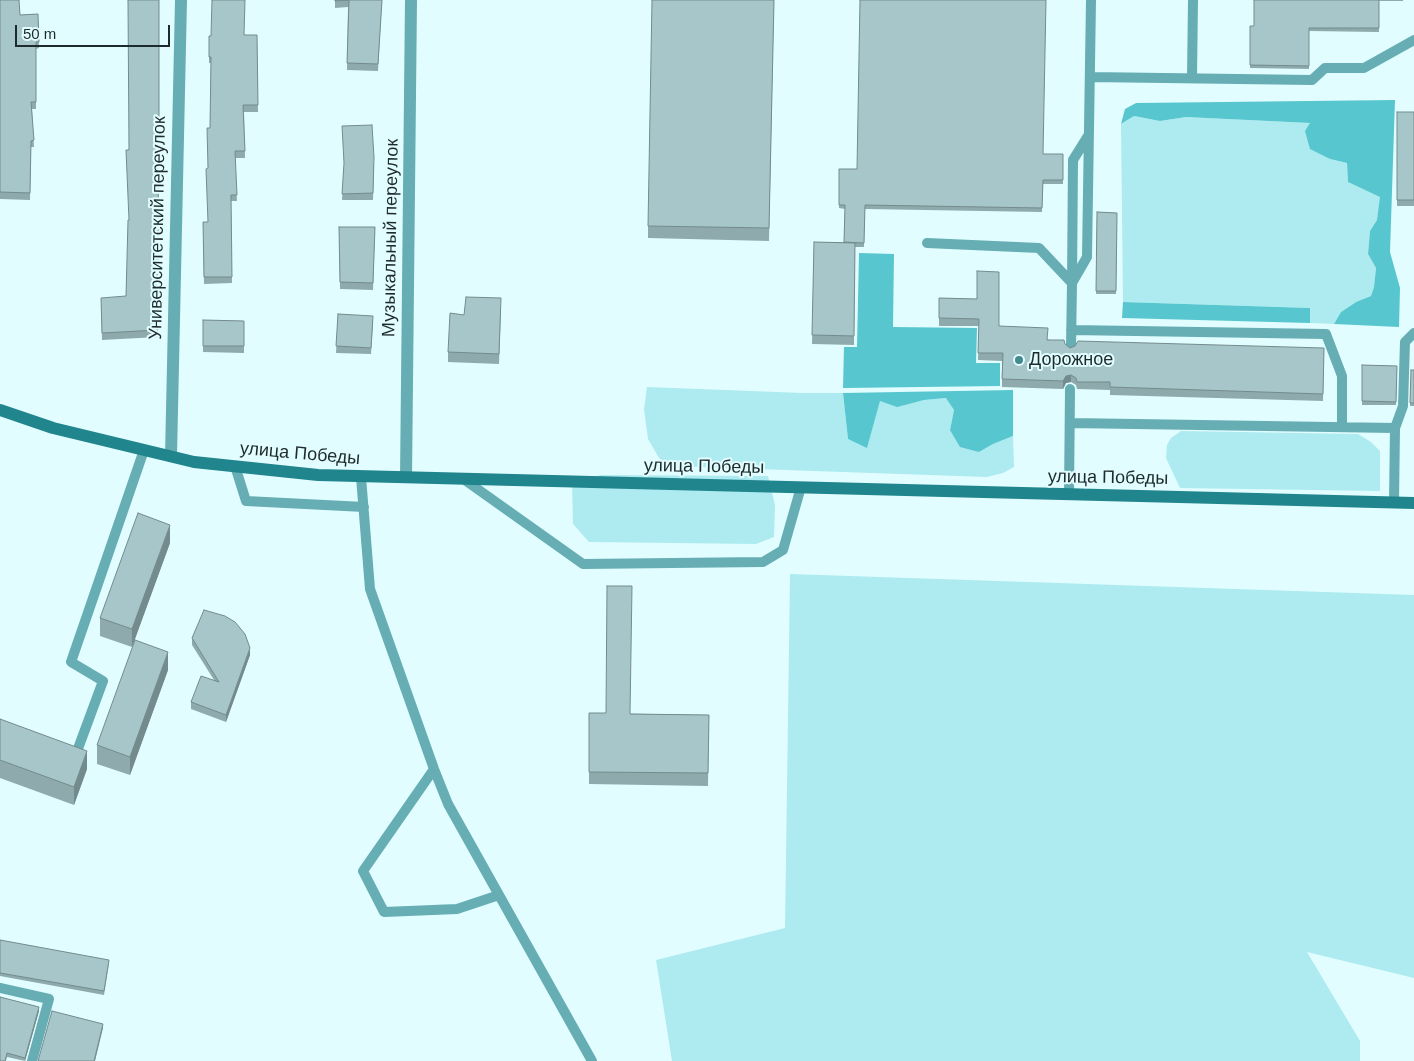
<!DOCTYPE html>
<meta charset="utf-8">
<style>
body{margin:0}
#map{position:relative;width:1414px;height:1061px;overflow:hidden;background:#e2fdff;font-family:Helvetica,sans-serif}
canvas{display:block}
.scale{position:absolute;left:15px;top:25px;width:155px;height:22px;box-sizing:border-box;border:2px solid #1e2b2c;border-top:0;padding-left:6px;font-size:15px;line-height:18px;white-space:nowrap;color:#1e2b2c;-webkit-text-stroke:4px #e2fdff;paint-order:stroke}
</style>
<div id="map">
<canvas width="1414" height="1061"></canvas>
<div class="scale">50 m</div>
</div>
<script>
const c = document.querySelector('canvas').getContext('2d');
c.lineJoin = 'round';
function fillPath(path, color) { c.fillStyle = color; c.fill(path, 'evenodd'); }
const poly = rows => new Path2D(rows.map(r => 'M' + r).join(''));
function trace(path, color, width, dash) { c.strokeStyle = color; c.lineWidth = width; c.lineCap = dash ? 'butt' : 'round'; c.setLineDash(dash || []); c.stroke(path); }
function label(font, color, halo, rows, align = 'center') {
  c.font = font + ' Helvetica,sans-serif'; c.lineWidth = 4; c.setLineDash([]); c.textBaseline = 'middle'; c.strokeStyle = halo; c.fillStyle = color; for (const [text, x, y, turn = 0] of rows) {
    c.save(); c.translate(x, y); c.rotate((+turn || 0) * Math.PI / 180); c.textAlign = isNaN(turn) ? turn : align; if (halo) c.strokeText(text, 0, 0); c.fillText(text, 0, 0); c.restore();
  }
}
fillPath(poly([
 [1134,116,1160,121,1186,117,1310,123,1330,159,1347,163,1348,182,1381,197,1377,220,1370,231,1368,254,1376,268,1374,287,1371,296,1356,302,1341,312,1334,324,1310,323,1310,308,1123,302,1121,124],
 [647,387,803,393,843,393,848,439,867,447,880,400,897,406,924,400,947,398,954,410,950,430,979,452,993,444,1013,436,1014,467,1003,473,987,477,670,466,659,458,648,439,644,409],
 [1181,431,1358,434,1371,442,1380,451,1380,491,1180,488,1166,458,1167,445,1171,438],
 [601,475,768,476,775,505,774,537,756,544,589,542,573,524,572,482],
 [790,574,1414,595,1414,978,1307,952,1360,1041,1360,1061,672,1061,656,960,785,928]
]), '#adebf0');
fillPath(poly([
 [1395,100,1390,252,1400,288,1399,327,1334,324,1341,312,1356,302,1371,296,1374,287,1376,268,1368,254,1370,231,1377,220,1380,197,1348,182,1347,163,1330,159,1310,149,1305,131,1310,123,1186,117,1160,121,1134,116,1121,124,1125,109,1136,103],
 [859,253,894,254,893,327,977,328,976,363,1000,363,1000,386,843,388,844,347,857,347],
 [1123,302,1310,308,1310,323,1122,318],
 [1013,390,1013,436,993,444,979,452,960,447,950,430,954,410,946,398,924,400,897,407,880,401,867,448,848,439,843,393]
]), '#57c6cf');
trace(poly([
 [1090,77,1312,80,1325,68,1364,68,1414,40],
 [1192,78,1193,0],
 [927,243,1039,248,1072,283,1073,160,1088,136],
 [1071,330,1326,334,1342,376,1342,427],
 [1071,348,1072,283,1087,257,1091,0],
 [1070,423,1395,428,1394,502],
 [1395,428,1403,406,1405,342,1414,333],
 [235,466,246,501,364,507],
 [361,477,370,589,434,769,448,804,592,1061],
 [462,478,583,564,763,562,783,550,801,487],
 [1069,494,1070,389],
 [70,751,76,754,103,681,71,662,144,450],
 [434,769,363,871,384,912,457,909,499,895],
 [0,988,49,999,32,1061]
]), '#66aeb4', 10);
trace(poly([
 [171,456,181,0],
 [406,477,411,0]
]), '#66aeb4', 12);
trace(poly([
 [0,410,53,428,194,462,318,475,1414,503]
]), '#21858d', 12);
fillPath(poly([
 [0,0,20,15,38,14,39,48,36,49,36,109,32,109,34,147,31,147,30,200,0,199],
 [159,0,159,127,156,127,159,218,158,277,156,276,158,337,102,340,101,305,126,296,129,220,129,150],
 [335,0,382,0,378,71,347,70,348,7,335,8],
 [774,0,769,241,648,238,648,226],
 [1254,0,1403,0,1403,1,1379,1,1379,32,1309,31,1309,69,1250,68,1250,26,1254,26],
 [257,35,258,112,244,112,245,158,235,158,237,201,231,201,232,283,204,284,203,222,208,222,208,168,210,128,211,63,209,63,209,36],
 [1397,112,1414,112,1414,206,1397,206],
 [1044,154,1063,154,1063,184,1043,184,1042,212,865,209,864,247,855,247,854,345,812,344,814,242,844,242,845,209,839,208,839,169,857,169],
 [374,163,373,200,342,200,344,166],
 [1097,212,1117,213,1116,294,1096,294],
 [339,227,375,227,373,290,340,289],
 [939,298,977,299,999,326,1065,344,1070,348,1324,348,1323,401,1110,395,1110,390,1077,389,1076,385,1071,382,1066,383,1063,389,1002,387,1002,361,978,360,979,326,939,326],
 [501,308,499,364,448,362,448,352,464,315],
 [338,314,373,322,371,354,336,353],
 [203,320,244,321,244,353,203,352],
 [1362,365,1397,366,1396,405,1362,405],
 [1411,370,1414,370,1414,406,1410,406],
 [170,543,132,647,100,636,100,618],
 [192,638,250,655,226,722,191,709,191,702,214,680,192,645],
 [168,670,130,775,97,764,97,745],
 [589,713,709,715,708,786,589,784],
 [0,719,87,769,74,805,0,778],
 [0,940,109,963,104,995,0,976],
 [39,1011,25,1061,7,1057,6,1061,0,1061]
]), '#8faaad');
fillPath(poly([
 [1071,375,1071,382,1066,383,1063,389,1063,381,1066,376],
 [170,525,170,543,132,647,132,629],
 [250,648,250,655,226,722,226,715],
 [168,652,168,670,130,775,130,757],
 [87,751,87,769,74,805,74,787],
 [39,1007,39,1011,25,1061,25,1058],
 [103,1024,103,1028,95,1061,94,1061]
]), '#748b8d');
const building = poly([
 [0,0,19,0,20,15,38,14,39,42,36,42,36,102,31,102,34,140,31,141,30,193,0,192,0,0],
 [128,0,159,0,159,120,156,120,159,218,158,269,155,269,158,330,102,333,101,298,126,296,128,220,129,220,126,150,129,150,128,0],
 [212,0,245,0,244,35,257,35,258,105,243,105,245,151,235,151,237,195,231,195,232,277,204,277,203,222,208,222,206,169,208,168,207,128,210,128,211,57,209,57,209,36,211,36,212,0],
 [335,0,382,0,378,64,347,63,349,0,335,1,335,0],
 [652,0,774,0,769,228,648,226,652,0],
 [860,0,1046,0,1043,154,1063,154,1063,180,1043,180,1042,208,865,205,864,243,844,242,845,205,839,205,839,169,857,169,860,0],
 [1254,0,1379,0,1379,28,1309,28,1309,66,1250,65,1250,26,1254,26,1254,0],
 [1397,112,1414,112,1414,200,1397,200,1397,112],
 [372,125,374,157,373,193,342,194,344,163,342,126,372,125],
 [1097,212,1117,213,1116,291,1096,291,1097,212],
 [339,227,375,227,373,283,340,282,339,227],
 [814,242,855,243,854,336,812,335,814,242],
 [977,271,999,272,999,326,1048,328,1047,340,1064,340,1065,344,1070,348,1075,346,1078,341,1324,348,1323,394,1110,387,1110,382,1077,382,1076,378,1071,375,1066,376,1063,381,1002,379,1003,353,978,353,979,319,939,318,939,298,977,299,977,271],
 [466,297,501,298,499,354,448,352,450,313,464,315,466,297],
 [338,314,373,316,371,348,336,346,338,314],
 [203,320,244,321,244,346,203,346,203,320],
 [1362,365,1397,366,1396,402,1362,401,1362,365],
 [1411,370,1414,370,1414,403,1410,403,1411,370],
 [138,513,170,525,132,629,100,618,138,513],
 [607,586,632,586,630,714,709,715,708,773,589,772,589,713,606,713,607,586],
 [204,610,225,616,235,622,245,634,250,648,226,715,191,702,201,676,219,682,192,638,204,610],
 [135,640,168,652,130,757,97,745,135,640],
 [0,719,87,751,74,787,0,760,0,719],
 [0,940,109,960,104,991,0,973,0,940],
 [0,997,39,1007,25,1058,7,1053,5,1061,0,1061,0,997],
 [52,1011,103,1024,94,1061,38,1061,52,1011]
]);
fillPath(building, '#a6c6c9');
trace(building, '#748b8d', 1);
for (const [x, y, r, color] of [
 [1019,360,5,"#438a90"]
]) { const dot = new Path2D(); dot.arc(x, y, r, 0, 2 * Math.PI); c.fillStyle = color; c.fill(dot); trace(dot, '#e2fdff', 2); }
label('18px', '#1e2b2c', '#e2fdff', [
 ["Университетский переулок",158,228,-89],
 ["Музыкальный переулок",391,238,-89],
 ["улица Победы",300,454,5],
 ["улица Победы",704,467,1],
 ["улица Победы",1108,478,1]
]);
label('18px', '#1e2b2c', '#e2fdff', [
 ["Дорожное",1029,360]
], 'left');
</script>
